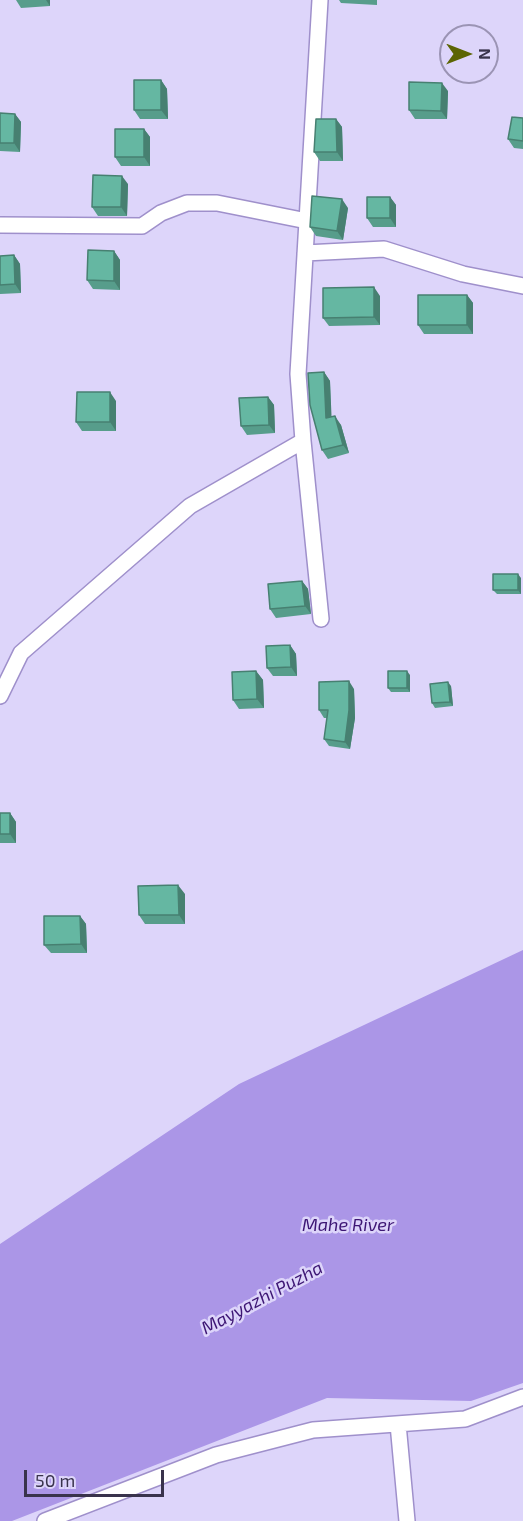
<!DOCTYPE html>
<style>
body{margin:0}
#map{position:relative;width:523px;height:1521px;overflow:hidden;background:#ddd5fa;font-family:"Exo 2",sans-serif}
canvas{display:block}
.north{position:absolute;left:439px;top:24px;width:60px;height:60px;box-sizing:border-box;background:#ddd5fa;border:2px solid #9b94b4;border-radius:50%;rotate:90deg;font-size:16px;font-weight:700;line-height:24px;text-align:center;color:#39334c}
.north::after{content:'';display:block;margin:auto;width:21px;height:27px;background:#5c6504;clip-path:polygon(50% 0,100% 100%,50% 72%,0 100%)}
.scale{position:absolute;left:24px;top:1470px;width:140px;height:27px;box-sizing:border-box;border:3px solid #39334c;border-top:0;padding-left:8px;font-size:18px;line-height:21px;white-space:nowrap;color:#39334c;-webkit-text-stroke:4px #ddd5fa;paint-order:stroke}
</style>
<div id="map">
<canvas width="523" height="1521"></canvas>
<div class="north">N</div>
<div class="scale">50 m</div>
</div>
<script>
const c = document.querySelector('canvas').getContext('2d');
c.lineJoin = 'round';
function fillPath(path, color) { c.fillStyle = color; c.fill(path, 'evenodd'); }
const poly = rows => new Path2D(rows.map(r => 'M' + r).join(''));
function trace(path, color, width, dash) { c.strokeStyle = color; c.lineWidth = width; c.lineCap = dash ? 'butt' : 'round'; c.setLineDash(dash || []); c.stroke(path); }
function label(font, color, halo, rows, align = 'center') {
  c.font = font + ' "Exo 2",sans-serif'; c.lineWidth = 5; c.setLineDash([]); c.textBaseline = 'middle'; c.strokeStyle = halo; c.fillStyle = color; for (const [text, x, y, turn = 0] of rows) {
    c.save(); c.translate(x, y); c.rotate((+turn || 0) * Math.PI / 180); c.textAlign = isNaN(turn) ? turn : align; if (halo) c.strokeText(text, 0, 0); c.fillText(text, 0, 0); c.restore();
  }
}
fillPath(poly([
 [523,950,523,1383,471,1401,327,1398,12,1521,0,1521,0,1244,239,1084]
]), '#ab96e7');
const street = poly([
 [0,225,142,226,161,213,187,203,217,203,307,221],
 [305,253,384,249,463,274,523,286],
 [303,441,321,619],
 [0,696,21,653,190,506,303,441,298,374,320,0],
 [398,1424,407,1521],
 [45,1521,216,1455,313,1430,465,1419,523,1397]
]);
trace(street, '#9f90cb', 18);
trace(street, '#fff', 15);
fillPath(poly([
 [16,0,50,0,50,6,21,8],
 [339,0,377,0,377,5,341,3],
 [161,80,167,89,168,119,140,119,134,110],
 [448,91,447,119,415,119,409,110],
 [0,113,15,114,21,122,20,152,0,151],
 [523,118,523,149,514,148,508,139],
 [336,119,342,127,343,161,320,161,314,152],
 [144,129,150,137,150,166,121,166,115,157],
 [128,184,127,216,98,216,92,207],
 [390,197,396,205,396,227,373,227,367,218],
 [348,208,343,240,316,236,310,227],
 [114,251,120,260,120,290,93,289,87,280],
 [14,255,20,264,21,293,0,294,0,256],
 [467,295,473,303,473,334,424,334,418,325],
 [380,296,380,325,329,326,323,318],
 [324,372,330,381,331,417,341,425,349,453,328,459,322,450],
 [268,397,274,405,275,433,247,435,241,426],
 [116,401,116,431,82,431,76,422],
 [521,578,521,594,497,594,493,590],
 [302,581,308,589,311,614,276,618,270,609],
 [290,645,296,654,297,676,273,676,267,668],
 [256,671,263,680,264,708,239,709,233,700],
 [410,675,410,692,391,692,388,688],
 [451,686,453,706,435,708,432,703],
 [354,689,355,718,350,749,329,746,324,739,327,718,324,718,319,710],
 [0,813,10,813,16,822,16,843,0,843],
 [185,894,185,924,145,924,139,915],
 [80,916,86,924,87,953,51,953,44,945]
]), '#579d8b');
fillPath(poly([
 [46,0,50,0,50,6],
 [161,80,167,89,168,119,161,110],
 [442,83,448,91,447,119,441,111],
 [15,114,21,122,20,152,14,143],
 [336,119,342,127,343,161,337,152],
 [144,129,150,137,150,166,144,157],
 [122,176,128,184,127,216,121,207],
 [390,197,396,205,396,227,390,218],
 [342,199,348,208,343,240,337,231],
 [114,251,120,260,120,290,114,281],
 [14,255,20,264,21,293,15,284],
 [374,287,380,296,380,325,374,317],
 [467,295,473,303,473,334,467,325],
 [324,372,330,381,332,427,326,418],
 [110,392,116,401,116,431,110,422],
 [268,397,274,405,275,433,269,425],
 [335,416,341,425,349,453,343,445],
 [518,574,521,578,521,594,518,590],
 [302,581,308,589,311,614,305,606],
 [290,645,296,654,297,676,291,667],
 [256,671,263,680,264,708,257,699],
 [407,671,410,675,410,692,407,688],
 [349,681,354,689,355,718,350,749,345,742],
 [448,682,451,686,453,706,450,702],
 [10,813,16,822,16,843,10,834],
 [178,885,185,894,185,924,179,915],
 [80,916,86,924,87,953,81,944]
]), '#478071');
const building = poly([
 [134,80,161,80,161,110,134,110,134,80],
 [409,82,442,83,441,111,409,110,409,82],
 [0,113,15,114,14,143,0,143,0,113],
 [512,117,523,118,523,141,508,139,512,117],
 [316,119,336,119,337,152,314,152,316,119],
 [115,129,144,129,144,157,115,157,115,129],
 [93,175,122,176,121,207,92,207,93,175],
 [312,196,342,199,337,231,310,227,312,196],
 [367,197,390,197,390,218,367,218,367,197],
 [88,250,114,251,114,281,87,280,88,250],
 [14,255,15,284,0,285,0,256,14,255],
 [374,287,374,317,323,318,323,288,374,287],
 [418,295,467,295,467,325,418,325,418,295],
 [324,372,326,418,335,416,343,445,322,450,310,405,308,373,324,372],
 [77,392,110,392,110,422,76,422,77,392],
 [268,397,269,425,241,426,239,398,268,397],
 [493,574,518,574,518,590,493,590,493,574],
 [302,581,305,606,270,609,268,584,302,581],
 [290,645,291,667,267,668,266,646,290,645],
 [256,671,257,699,233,700,232,672,256,671],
 [388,671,407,671,407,688,388,688,388,671],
 [349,681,349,710,345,742,324,739,328,710,319,710,319,682,349,681],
 [448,682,450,702,432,703,430,684,448,682],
 [0,813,10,813,10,834,0,834,0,813],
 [178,885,179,915,139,915,138,886,178,885],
 [44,916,80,916,81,944,44,945,44,916]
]);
fillPath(building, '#65b7a2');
trace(building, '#478071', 1.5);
label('italic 18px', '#3d1674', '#ddd5fa', [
 ["Mahe River",348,1225],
 ["Mayyazhi Puzha",262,1298,-28]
]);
</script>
